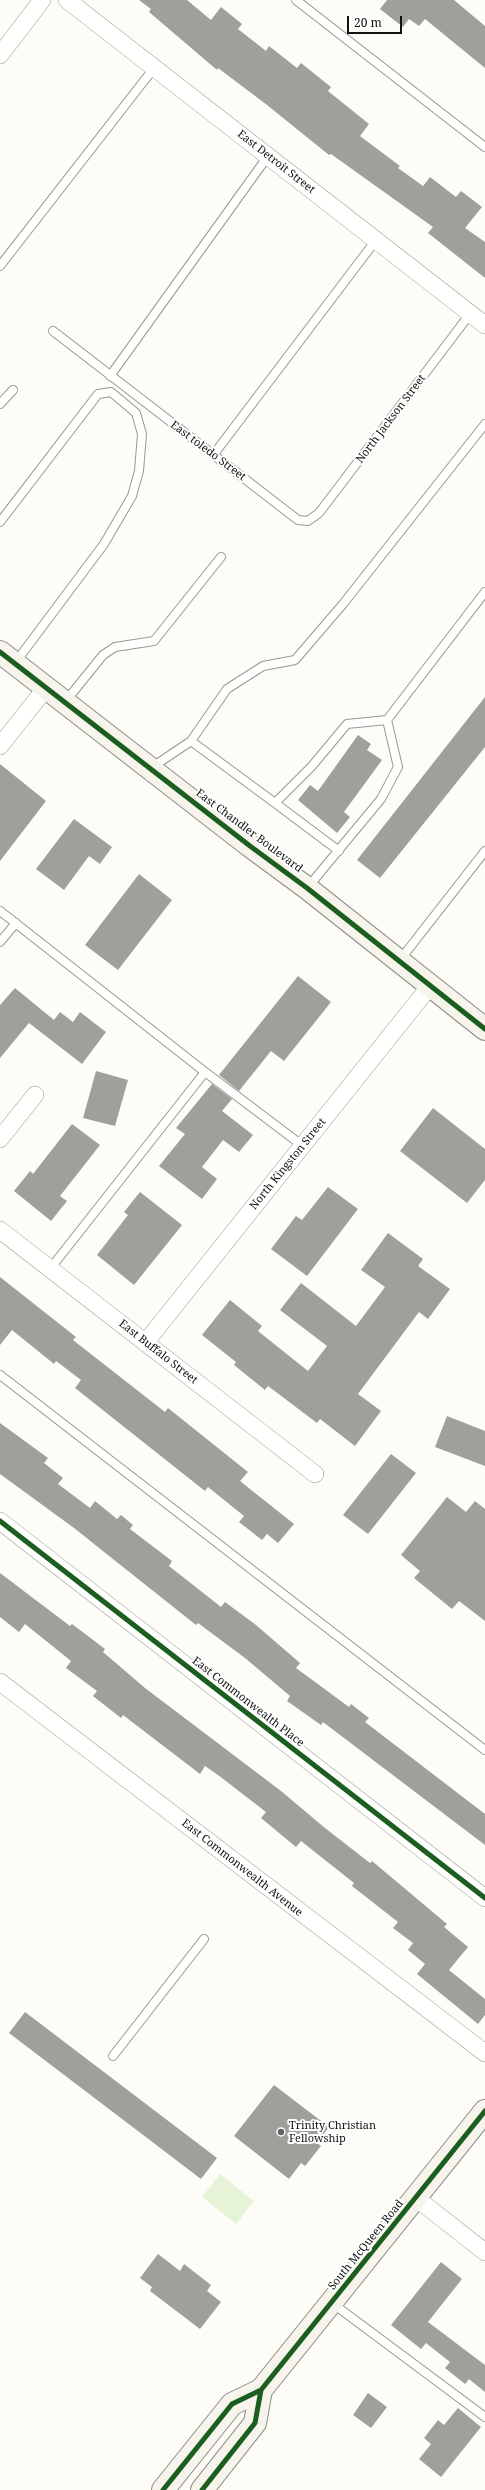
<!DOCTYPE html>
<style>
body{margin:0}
#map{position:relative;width:485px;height:2490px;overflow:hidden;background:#fdfcf7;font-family:"Noto Serif",serif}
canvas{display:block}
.scale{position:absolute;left:347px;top:16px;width:55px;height:18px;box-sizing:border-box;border:2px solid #111;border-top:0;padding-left:5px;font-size:12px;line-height:14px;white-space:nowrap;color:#111;-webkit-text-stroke:3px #fff;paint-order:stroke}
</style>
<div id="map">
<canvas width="485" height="2490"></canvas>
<div class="scale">20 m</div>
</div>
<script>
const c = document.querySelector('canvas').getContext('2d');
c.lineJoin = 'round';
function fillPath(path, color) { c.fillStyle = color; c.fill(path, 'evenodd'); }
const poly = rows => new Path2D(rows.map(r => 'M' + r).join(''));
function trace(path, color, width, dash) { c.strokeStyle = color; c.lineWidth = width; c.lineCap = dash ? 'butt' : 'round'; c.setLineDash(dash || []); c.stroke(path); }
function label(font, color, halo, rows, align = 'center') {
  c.font = font + ' "Noto Serif",serif'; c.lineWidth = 4; c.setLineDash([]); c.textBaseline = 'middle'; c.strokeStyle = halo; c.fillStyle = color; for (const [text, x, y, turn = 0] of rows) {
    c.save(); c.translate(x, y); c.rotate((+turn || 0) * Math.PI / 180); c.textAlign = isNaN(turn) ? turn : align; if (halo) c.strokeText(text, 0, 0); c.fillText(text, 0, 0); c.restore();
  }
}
fillPath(poly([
 [220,2174,254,2201,236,2224,202,2197]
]), '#e7f3d7');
fillPath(poly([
 [139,0,187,0,211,20,221,7,242,24,238,29,266,51,269,46,297,68,301,63,331,87,328,91,369,124,360,136,400,166,398,168,423,186,430,177,456,197,461,191,482,207,465,228,485,242,485,278,428,233,433,227,331,154,329,155,267,105,218,68,217,70,149,12,151,9],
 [387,0,454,0,485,26,485,68,425,19,419,26,409,19,403,27,380,9],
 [485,697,485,747,380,878,357,860],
 [358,735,371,744,367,750,382,760,344,812,350,817,337,833,298,800,310,785,318,791],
 [0,764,46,801,0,861],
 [74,819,112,847,100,864,89,856,64,890,36,869],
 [139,874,172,900,118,970,85,945],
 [298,976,331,1002,284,1061,271,1051,239,1091,219,1075],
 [15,988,54,1020,60,1012,73,1022,80,1012,106,1032,82,1064,29,1023,0,1058,0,1005],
 [96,1071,128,1080,115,1126,83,1118],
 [212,1084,232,1099,222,1111,253,1135,239,1152,223,1140,202,1167,217,1179,202,1199,159,1166,185,1134,176,1128],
 [433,1108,485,1149,485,1180,467,1203,400,1151],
 [72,1124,100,1145,60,1196,67,1201,51,1221,14,1191,30,1171,33,1174],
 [328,1187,358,1209,307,1276,271,1249,296,1216,302,1220],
 [140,1192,182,1225,134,1285,97,1255,128,1215,124,1212],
 [388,1233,423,1259,418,1266,450,1289,428,1319,419,1312,358,1394,381,1411,355,1446,320,1419,317,1423,268,1386,265,1390,234,1365,236,1362,202,1335,230,1300,262,1326,258,1331,308,1371,327,1346,280,1310,301,1283,356,1326,385,1287,361,1270],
 [0,1277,76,1337,73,1340,165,1412,168,1408,248,1472,240,1481,294,1524,278,1543,267,1534,262,1540,239,1522,244,1516,208,1487,205,1491,75,1388,81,1380,56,1361,54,1364,12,1330,0,1345],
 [447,1416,485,1431,485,1466,435,1447],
 [0,1423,48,1458,44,1463,63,1478,58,1484,90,1508,95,1501,117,1519,121,1515,133,1525,130,1529,172,1561,169,1566,221,1607,225,1602,256,1625,300,1663,296,1668,349,1707,351,1704,369,1718,365,1722,485,1814,485,1845,323,1722,321,1725,287,1701,290,1696,245,1658,198,1623,196,1625,74,1528,0,1474],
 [391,1454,416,1473,368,1534,343,1515],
 [447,1497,466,1512,475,1501,485,1509,485,1621,459,1601,452,1609,414,1578,420,1571,401,1555],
 [0,1573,70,1626,72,1624,105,1649,103,1652,145,1688,281,1791,325,1828,370,1863,372,1861,447,1924,444,1927,468,1947,449,1970,485,1999,485,2015,478,2024,417,1974,425,1964,408,1950,413,1943,393,1928,398,1922,352,1886,354,1883,301,1841,296,1847,261,1818,266,1812,218,1775,205,1766,200,1774,123,1715,121,1718,93,1696,97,1691,66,1668,71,1661,25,1624,19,1632,0,1617],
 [25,2012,217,2158,201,2179,9,2033],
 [274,2085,329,2127,317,2143,321,2146,305,2166,301,2163,289,2179,234,2136],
 [158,2254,180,2271,184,2264,211,2285,207,2291,221,2302,200,2329,150,2291,152,2287,140,2278],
 [441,2262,462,2279,428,2322,485,2365,485,2392,469,2379,465,2384,445,2368,450,2362,426,2343,421,2349,391,2325],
 [368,2393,387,2407,371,2428,353,2415],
 [458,2408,481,2427,441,2477,419,2459,431,2444,424,2438,438,2420,444,2425]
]), '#a19f9c');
const lane = poly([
 [296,0,485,147],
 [0,266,154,68],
 [53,331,298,520,308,521,319,513,470,314],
 [110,376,268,156],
 [0,404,13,390],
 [214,454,376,240],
 [0,522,98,394,111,392,136,413,142,434,139,471,132,496,104,544,15,663],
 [65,702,103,655,115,647,154,641,221,557],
 [191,741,275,803],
 [151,768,191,741,227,689,263,666,295,660,343,604,485,424],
 [339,851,275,803,312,766,347,724,387,720,485,592],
 [308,887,381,799,398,767,387,720],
 [0,911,205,1072,303,1146],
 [0,942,16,923],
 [400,960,485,851],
 [50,1269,205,1072],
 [0,1375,485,1750],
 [113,2056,204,1939],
 [332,2303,485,2417]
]);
const street = poly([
 [67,0,485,325],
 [0,55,42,0],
 [0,746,46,688],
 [0,1139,35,1095],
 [0,1230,315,1474],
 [145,1343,430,986],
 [0,1521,485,1898],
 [0,1682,485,2053],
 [416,2198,485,2252]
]);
const secondary = poly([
 [0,652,250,846,307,888,485,1029],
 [163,2490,232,2404,261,2390,485,2111],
 [202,2490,255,2423,261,2390]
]);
trace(lane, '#979795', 10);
trace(street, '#979795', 18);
trace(secondary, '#8e8d8b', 24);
trace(lane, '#fffffe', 8);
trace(street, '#fffffe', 17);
trace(secondary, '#f6f4eb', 22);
trace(poly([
 [0,652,250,846,307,888,485,1029],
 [0,1521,485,1898],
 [163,2490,232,2404,261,2390,485,2111],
 [202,2490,255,2423,261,2390]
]), '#1b5e20', 5);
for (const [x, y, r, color] of [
 [281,2132,4,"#646362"]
]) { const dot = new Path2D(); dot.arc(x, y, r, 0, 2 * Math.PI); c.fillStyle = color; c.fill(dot); trace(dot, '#fff', 1.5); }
label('11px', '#111', '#fff', [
 ["East Detroit Street",276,162,38],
 ["North Jackson Street",391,419,-53],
 ["East toledo Street",208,451,37],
 ["East Chandler Boulevard",249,831,37],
 ["North Kingston Street",288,1164,-51],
 ["East Buffalo Street",158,1352,38],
 ["East Commonwealth Place",248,1702,38],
 ["East Commonwealth Avenue",242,1868,38],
 ["South McQueen Road",366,2245,-51]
]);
label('11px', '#111', '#fff', [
 ["Trinity Christian",289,2126],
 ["Fellowship",289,2139]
], 'left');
</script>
